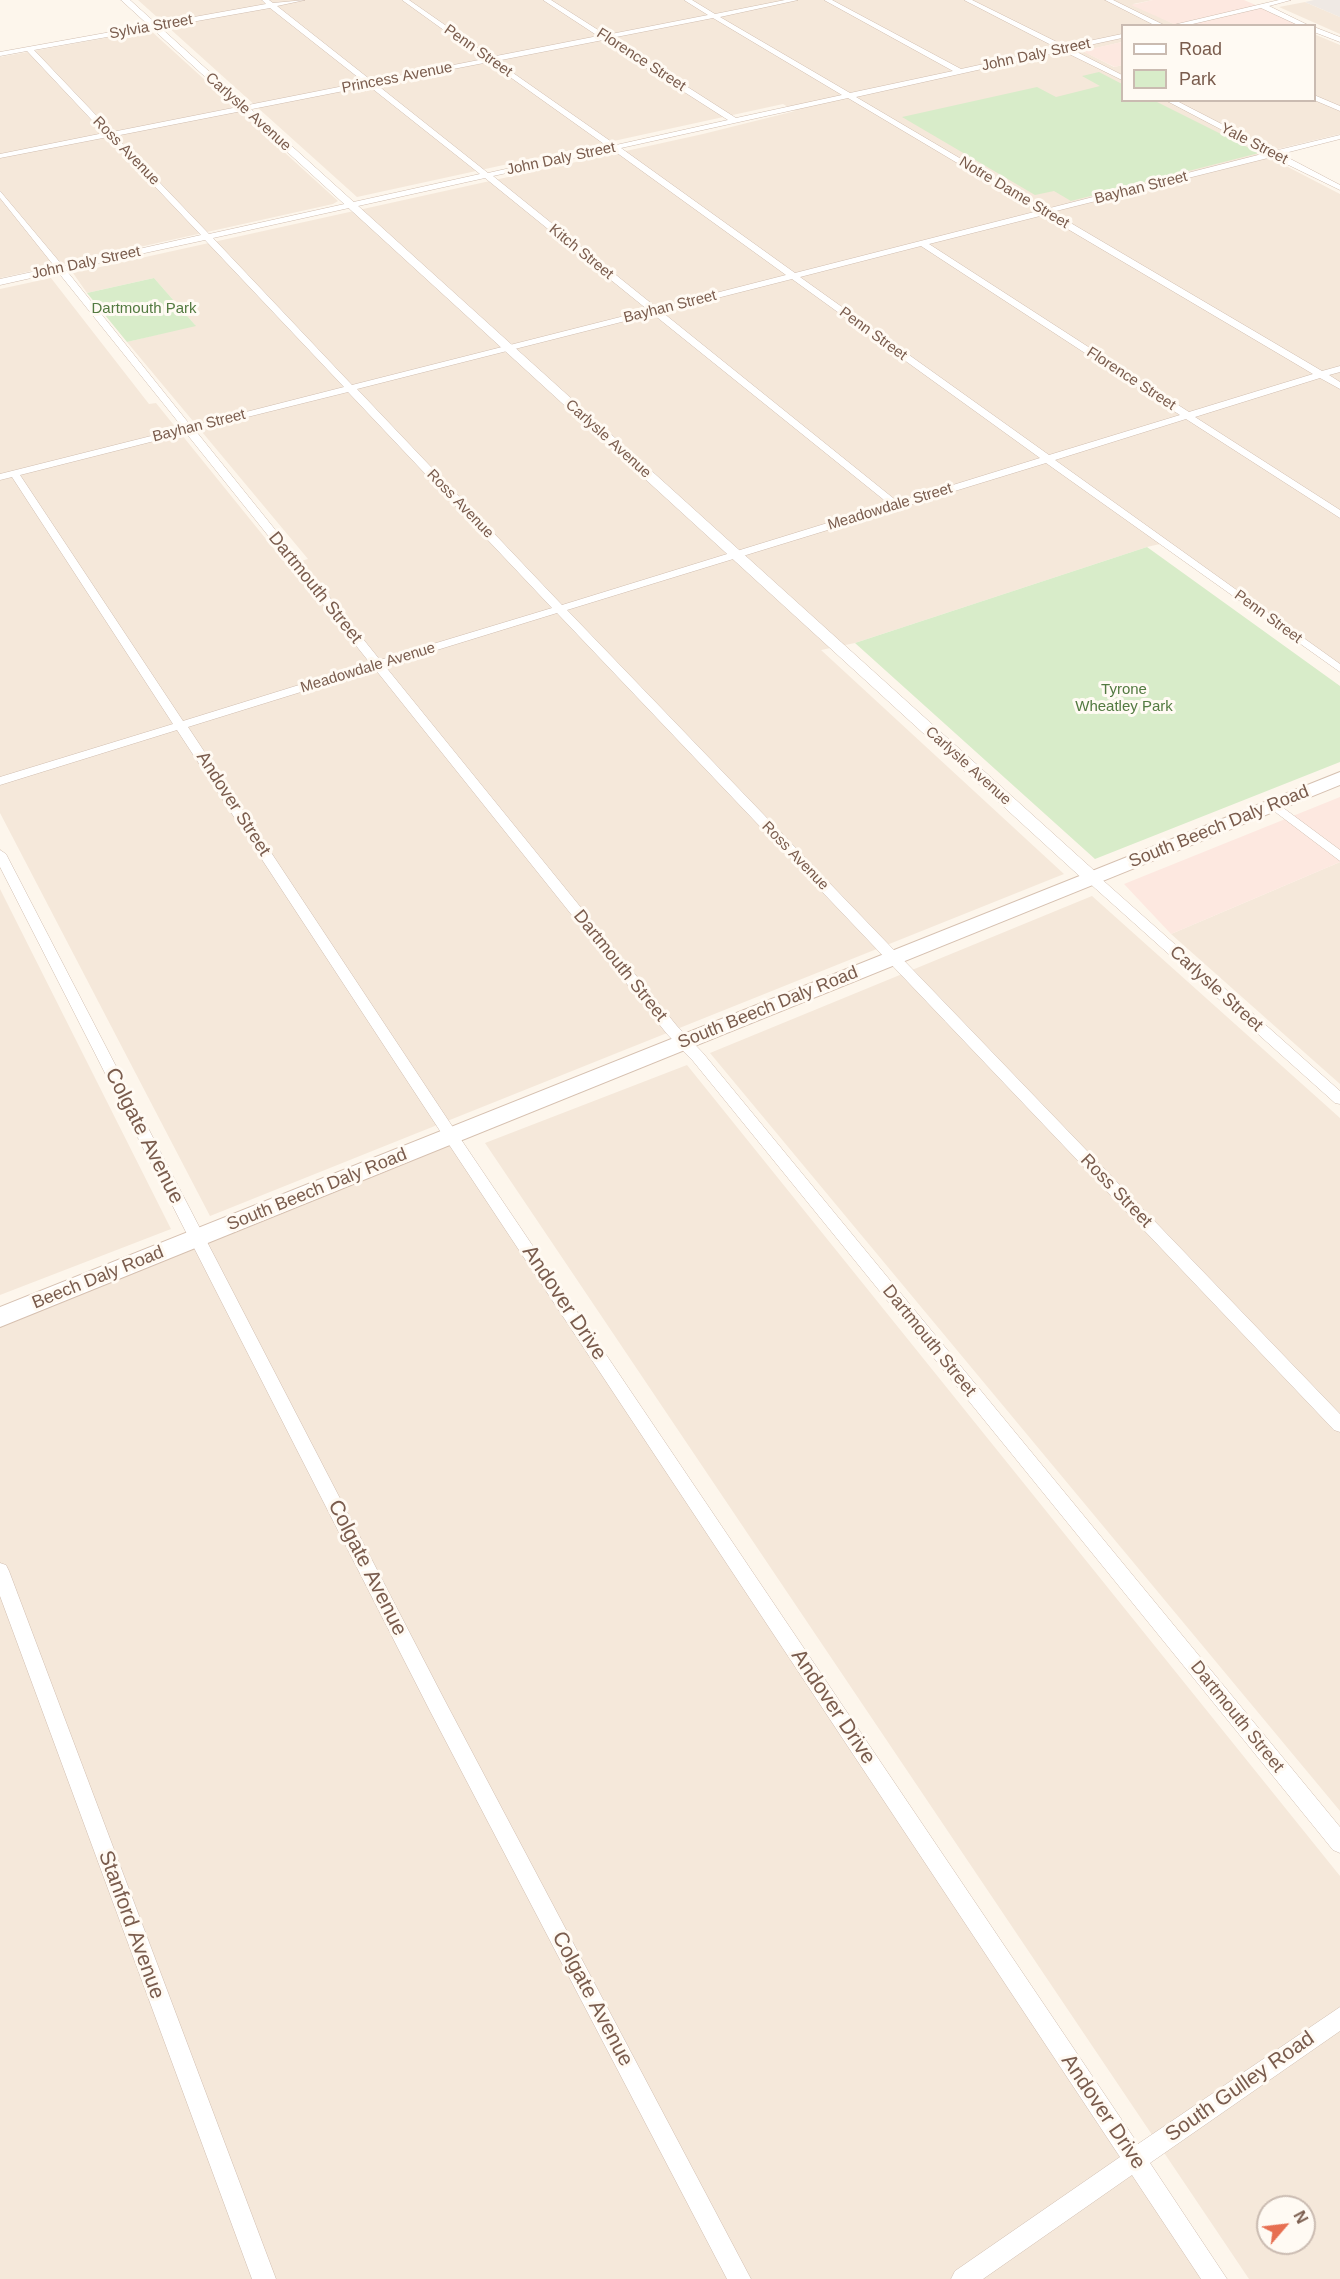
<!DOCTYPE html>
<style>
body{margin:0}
#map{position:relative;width:1340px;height:2279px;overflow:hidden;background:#fdf6ec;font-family:Helvetica,sans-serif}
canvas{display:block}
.legend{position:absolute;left:1121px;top:24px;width:195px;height:78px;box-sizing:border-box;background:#fffaf3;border:2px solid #cabbb1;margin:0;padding:8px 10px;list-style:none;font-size:18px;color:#7a5c4d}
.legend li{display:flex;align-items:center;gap:12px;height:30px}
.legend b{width:30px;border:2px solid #cabbb1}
.north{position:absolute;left:1256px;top:2195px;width:60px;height:60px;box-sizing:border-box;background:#fffaf3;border:2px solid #cabbb1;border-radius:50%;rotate:62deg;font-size:16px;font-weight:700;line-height:24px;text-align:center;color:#7a5c4d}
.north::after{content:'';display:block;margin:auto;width:21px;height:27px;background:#e76f51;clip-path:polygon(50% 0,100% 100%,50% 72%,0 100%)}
</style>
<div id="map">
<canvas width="1340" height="2279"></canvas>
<ul class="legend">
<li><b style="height:8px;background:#fff"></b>Road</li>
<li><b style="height:16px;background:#d8ecc9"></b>Park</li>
</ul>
<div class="north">N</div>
</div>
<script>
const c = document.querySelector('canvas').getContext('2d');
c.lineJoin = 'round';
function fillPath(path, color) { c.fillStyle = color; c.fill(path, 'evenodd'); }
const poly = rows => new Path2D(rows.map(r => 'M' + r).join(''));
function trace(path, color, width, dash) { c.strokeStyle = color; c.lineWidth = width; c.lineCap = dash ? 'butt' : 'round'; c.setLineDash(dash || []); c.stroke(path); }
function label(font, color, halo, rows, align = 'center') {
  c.font = font + ' Helvetica,sans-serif'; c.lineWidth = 6; c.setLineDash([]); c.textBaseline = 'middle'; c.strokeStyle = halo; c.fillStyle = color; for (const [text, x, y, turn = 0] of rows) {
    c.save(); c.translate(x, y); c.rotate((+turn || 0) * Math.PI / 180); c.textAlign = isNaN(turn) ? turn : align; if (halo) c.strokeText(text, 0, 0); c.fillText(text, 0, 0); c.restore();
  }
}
fillPath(poly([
 [138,0,1153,0,1133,4,1176,25,1122,26,1122,42,1083,51,1114,67,1122,65,1122,100,1314,100,1314,34,1340,45,1340,134,1261,153,1340,194,1340,669,1164,543,1147,547,855,643,821,650,1064,874,210,1216,0,813,0,289,51,278,149,404,156,403,287,565,308,559,127,342,195,325,154,278,87,293,73,273,703,134,795,111,783,104,357,197],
 [1305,2,1340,17,1340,34,1279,7],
 [150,30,338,201,333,204,0,278,0,57],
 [1340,862,1340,1084,1171,934],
 [0,889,171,1229,0,1295],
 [1092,896,1340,1118,1340,1811,710,1053],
 [687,1065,1340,1876,1340,2279,1249,2279,485,1143],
 [1268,2207,1304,2207,1304,2243,1268,2243],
 [451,1136,1215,2279,0,2279,0,1317]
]), '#f5e8da');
fillPath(poly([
 [1153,0,1244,0,1302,25,1176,25,1131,5],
 [1122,42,1122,65,1115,67,1082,51],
 [1340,797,1340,862,1171,934,1124,884]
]), '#fde8e0');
fillPath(poly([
 [1314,0,1340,0,1340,17,1305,2]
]), '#efe9e4');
fillPath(poly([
 [1099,72,1122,84,1122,100,1155,101,1259,153,1071,201,1054,191,1035,195,902,117,1037,87,1056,97,1100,86,1082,76],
 [154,278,196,326,127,342,87,293],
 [1147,547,1340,686,1340,762,1095,859,855,643]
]), '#d8ecc9');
const minor = poly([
 [262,0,269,0,273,3,305,0,277,6,372,81,484,59,402,0,409,0,491,57,598,36,543,0,551,0,606,35,708,15,684,0,692,0,715,14,785,0,798,0,720,17,850,93,953,71,824,0,832,0,961,69,1057,48,964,0,972,0,1065,46,1122,34,1122,38,1071,49,1122,75,1122,80,1063,51,856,97,1046,209,1266,153,1165,100,1175,100,1274,151,1340,135,1340,139,1281,154,1340,185,1340,190,1272,157,1052,212,1322,371,1340,366,1340,372,1329,375,1340,382,1340,389,1320,378,1195,417,1340,510,1340,518,1186,419,1055,460,1340,664,1340,672,1046,463,567,610,1340,1414,1340,1432,1334,1430,557,613,385,666,677,1026,703,1053,1340,1827,1340,1853,1333,1850,693,1061,667,1034,375,669,188,727,456,1132,1138,2144,1340,2007,1340,2031,1150,2163,1227,2279,1201,2279,1132,2175,983,2279,951,2279,955,2271,1120,2157,446,1140,177,730,0,785,0,777,173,724,12,477,0,480,0,474,183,428,58,272,0,285,0,279,55,267,0,198,0,191,63,266,201,235,108,137,0,158,0,154,104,133,27,51,0,56,0,52,266,4,262,0],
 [270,8,364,82,112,132,34,50,270,8],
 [713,18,842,95,736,118,611,38,713,18],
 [603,40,728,120,616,145,496,61,603,40],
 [489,62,604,144,608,146,488,173,376,84,489,62],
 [369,86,480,174,209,234,115,136,369,86],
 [848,98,1038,211,795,273,621,148,848,98],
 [613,150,786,275,657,308,493,176,613,150],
 [485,178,648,310,352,385,213,238,485,178],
 [1044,215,1313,374,1189,412,929,244,1044,215],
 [205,240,344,387,191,426,66,270,205,240],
 [921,246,1180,415,1049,455,800,277,921,246],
 [792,279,1040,458,898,502,662,312,792,279],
 [653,314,889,504,562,605,357,389,653,314],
 [348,392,552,608,380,660,195,430,348,392],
 [186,433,370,663,183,721,20,475,186,433],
 [1105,0,1113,0,1166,26,1156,26,1105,0],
 [1279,0,1291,0,1269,6,1310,26,1300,26,1261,8,1184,26,1169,26,1279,0],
 [1314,27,1340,37,1340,42,1314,32,1314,27],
 [1314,95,1340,106,1340,111,1314,100,1314,95],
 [1274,801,1340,850,1340,861,1270,808,1268,805,1274,801],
 [0,850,6,854,444,1699,751,2279,727,2279,430,1711,0,867,0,850],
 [1092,874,1097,875,1340,1091,1340,1104,1335,1103,1087,881,1085,878,1087,875,1092,874],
 [0,1563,6,1565,9,1571,276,2279,252,2279,0,1596,0,1563]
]);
const tertiary = poly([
 [121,0,130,0,1098,874,1101,878,1098,882,1086,882,121,0]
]);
const secondary = poly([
 [1340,772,1340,785,0,1327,0,1307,1340,772]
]);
trace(minor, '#d1beb0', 1);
trace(tertiary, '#d1beb0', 1);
trace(secondary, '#d6c0b0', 2);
fillPath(minor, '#fff');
fillPath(tertiary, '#fff');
fillPath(secondary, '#fff');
label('15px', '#7a5c4d', '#fffaf3', [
 ["Sylvia Street",151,27,-10],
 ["Penn Street",478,51,35],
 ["John Daly Street",1036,55,-12],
 ["Florence Street",641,60,33],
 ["Princess Avenue",397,78,-11],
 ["Carlysle Avenue",248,112,42],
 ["Yale Street",1254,144,27],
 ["Ross Avenue",126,151,46],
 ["John Daly Street",561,159,-12],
 ["Bayhan Street",1141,188,-14],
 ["Notre Dame Street",1014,193,31],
 ["Kitch Street",581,252,39],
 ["John Daly Street",86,263,-12],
 ["Bayhan Street",670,307,-14],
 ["Penn Street",873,334,36],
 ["Florence Street",1131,379,33],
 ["Bayhan Street",199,426,-14],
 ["Carlysle Avenue",608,439,42],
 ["Ross Avenue",460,504,46],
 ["Meadowdale Street",890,507,-17],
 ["Penn Street",1268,617,36],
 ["Meadowdale Avenue",368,668,-17],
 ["Carlysle Avenue",968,766,42],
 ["Ross Avenue",795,856,46]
]);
label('15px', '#537a41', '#fffaf3', [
 ["Dartmouth Park",144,309],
 ["Tyrone",1124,690],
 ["Wheatley Park",1124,707]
]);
label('18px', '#7a5c4d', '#fffaf3', [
 ["Dartmouth Street",315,588,51],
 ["Andover Street",233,804,57],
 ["South Beech Daly Road",1219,827,-22],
 ["Dartmouth Street",620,966,51],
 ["Carlysle Street",1216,989,42],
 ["South Beech Daly Road",768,1008,-22],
 ["South Beech Daly Road",317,1190,-22],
 ["Ross Street",1116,1191,46],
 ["Beech Daly Road",98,1278,-22],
 ["Dartmouth Street",929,1341,51],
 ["Dartmouth Street",1237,1717,51]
]);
label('21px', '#7a5c4d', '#fffaf3', [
 ["Colgate Avenue",144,1136,63],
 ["Andover Drive",564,1303,56],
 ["Colgate Avenue",367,1568,63],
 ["Andover Drive",833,1707,56],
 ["Stanford Avenue",131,1925,70],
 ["Colgate Avenue",592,1999,62],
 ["South Gulley Road",1240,2087,-35],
 ["Andover Drive",1103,2112,56]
]);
</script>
